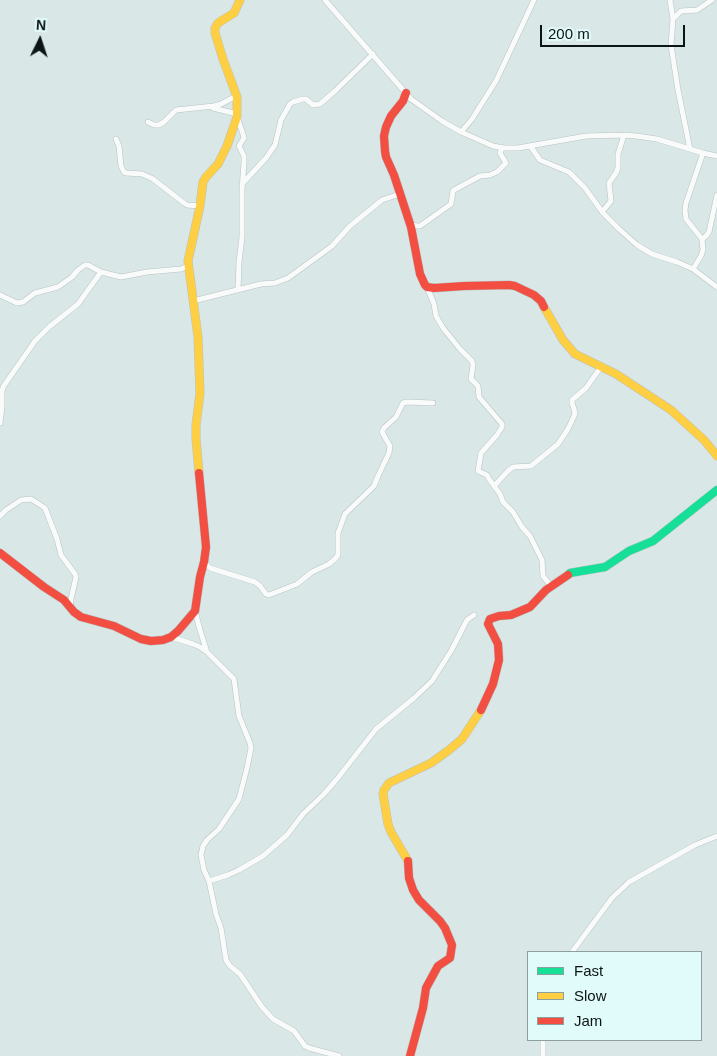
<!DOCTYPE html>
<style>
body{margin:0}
#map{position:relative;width:717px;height:1056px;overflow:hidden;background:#dae7e7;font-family:Helvetica,sans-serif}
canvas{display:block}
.legend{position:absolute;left:527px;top:951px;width:175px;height:90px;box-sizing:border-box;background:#e1fafa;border:1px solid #8c9e9e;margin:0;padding:6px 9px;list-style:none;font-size:15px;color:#0c1515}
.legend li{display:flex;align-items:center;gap:10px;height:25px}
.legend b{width:25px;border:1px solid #8c9e9e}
.north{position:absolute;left:15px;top:15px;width:50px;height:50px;-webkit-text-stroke:4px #e1fafa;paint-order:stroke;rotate:4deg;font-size:14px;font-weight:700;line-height:20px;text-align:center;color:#0c1515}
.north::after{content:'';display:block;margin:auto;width:18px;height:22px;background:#0c1515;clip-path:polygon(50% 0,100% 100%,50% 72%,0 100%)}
.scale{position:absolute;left:540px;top:25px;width:145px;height:22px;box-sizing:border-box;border:2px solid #0c1515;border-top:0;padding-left:6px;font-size:15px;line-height:18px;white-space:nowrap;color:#0c1515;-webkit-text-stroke:4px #e1fafa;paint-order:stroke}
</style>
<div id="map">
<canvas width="717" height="1056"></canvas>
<ul class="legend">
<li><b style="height:6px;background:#16e098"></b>Fast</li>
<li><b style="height:6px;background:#ffcf43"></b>Slow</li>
<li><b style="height:6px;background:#f24e42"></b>Jam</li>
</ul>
<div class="north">N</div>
<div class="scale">200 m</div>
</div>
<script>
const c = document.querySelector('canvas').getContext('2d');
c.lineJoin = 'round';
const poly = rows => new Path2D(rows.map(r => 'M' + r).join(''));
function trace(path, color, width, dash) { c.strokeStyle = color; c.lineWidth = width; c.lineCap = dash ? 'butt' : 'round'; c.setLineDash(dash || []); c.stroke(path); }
const street = poly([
 [325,0,411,99,442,121,461,132,493,146,504,148,518,148,586,136,624,135,636,136,657,139,703,153,717,156],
 [670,0,673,19,671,45,678,90,690,149],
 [673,19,681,11,697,10,712,0],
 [213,108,237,114],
 [237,117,243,134,244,138,239,146,244,156,244,162,242,190,242,237,239,262,238,290],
 [148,122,154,125,159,125,164,122,176,110,214,106,221,104,236,96],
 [461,132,472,119,496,81,534,0],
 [116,139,119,146,121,166,124,172,126,173,142,174,149,177,153,179,184,203,187,205,200,206],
 [531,147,540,160,569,172,585,188,603,213,619,229,637,245,652,254,677,262,693,269,717,287],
 [242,184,266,158,275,145,281,120,290,104,293,102,303,99,306,99,313,105,320,104,335,91,373,54],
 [602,212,611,201,609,183,616,173,618,168,618,154,624,135],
 [410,225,418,226,420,226,451,204,453,191,454,190,480,176,490,175,497,172,506,163,500,153,502,148],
 [702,239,686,219,685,210,686,203,703,153],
 [693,269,701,256,703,250,702,239,706,236,709,232,717,195],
 [427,287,434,304,436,316,443,328,460,349,472,361,473,365,471,379,478,386,479,397,502,424,502,427,497,435,481,453,478,471,487,475,489,479,500,494,503,502,513,512,522,527,530,536,542,560,543,576,551,586],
 [0,295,17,303,23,302,35,293,58,287,72,277,78,270,85,265,88,265,101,272,121,277,147,272,181,269,188,266],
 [193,301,261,284,275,283,288,278,332,246,350,226,382,200,400,194],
 [0,423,2,407,2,392,3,387,35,341,49,327,78,304,101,272],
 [494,486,508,471,513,467,531,466,558,444,568,429,575,414,574,409,572,403,572,400,586,388,601,367],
 [0,516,6,510,21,500,31,499,45,508,57,539,61,555,75,574,76,577,71,599,70,608],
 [204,562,210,568,255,582,260,586,266,594,269,595,297,584,312,572,329,564,335,559,338,555,338,533,345,514,374,486,378,476,389,453,390,446,382,432,384,428,396,417,403,403,407,402,433,403],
 [195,611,200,630,207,652,234,679,239,716,250,743,251,748,247,768,239,799,219,829,207,840,203,846,201,855,204,870,209,881,216,914,221,928,226,960,230,966,240,974,262,1007,273,1019,294,1031,305,1046,309,1048,339,1056],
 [171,637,193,644,200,647,207,652],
 [209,881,228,875,239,870,263,856,287,835,303,814,323,795,337,779,376,729,414,698,432,681,451,651,467,620,474,615],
 [572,952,612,898,629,882,695,845,717,836],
 [543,1040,543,1056]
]);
const fast = poly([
 [568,575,570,573,605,567,629,551,653,541,717,490]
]);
const slow = poly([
 [544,307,563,340,575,354,616,374,671,410,704,440,717,456],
 [199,473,196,439,196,425,200,393,198,337,188,261,200,206,203,182,206,177,218,164,227,146,237,117,237,97,223,59,215,33,215,28,218,23,234,13,240,0],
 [408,861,391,832,388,824,383,794,384,790,389,783,431,763,449,750,462,739,481,710]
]);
const jam = poly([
 [406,93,403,101,391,116,386,127,384,136,385,151,386,157,394,175,411,227,420,274,425,285,427,287,434,288,464,286,509,285,515,286,534,295,541,301,544,307],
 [0,553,44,587,64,600,74,612,81,617,114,626,141,639,151,641,163,640,171,637,178,631,195,611,200,577,204,562,206,547,199,473],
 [481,710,493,684,499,660,498,644,488,624,490,619,499,616,511,615,530,607,546,590,568,575],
 [408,861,409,878,413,890,419,900,440,921,445,928,452,945,450,958,438,966,426,988,423,1008,410,1056]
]);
trace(street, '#b8c2c2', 6);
trace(fast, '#b8c2c2', 9);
trace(slow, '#b8c2c2', 9);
trace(jam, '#b8c2c2', 9);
trace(street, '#f9fbfb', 5);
trace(fast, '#16e098', 8);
trace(slow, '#ffcf43', 8);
trace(jam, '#f24e42', 8);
</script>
